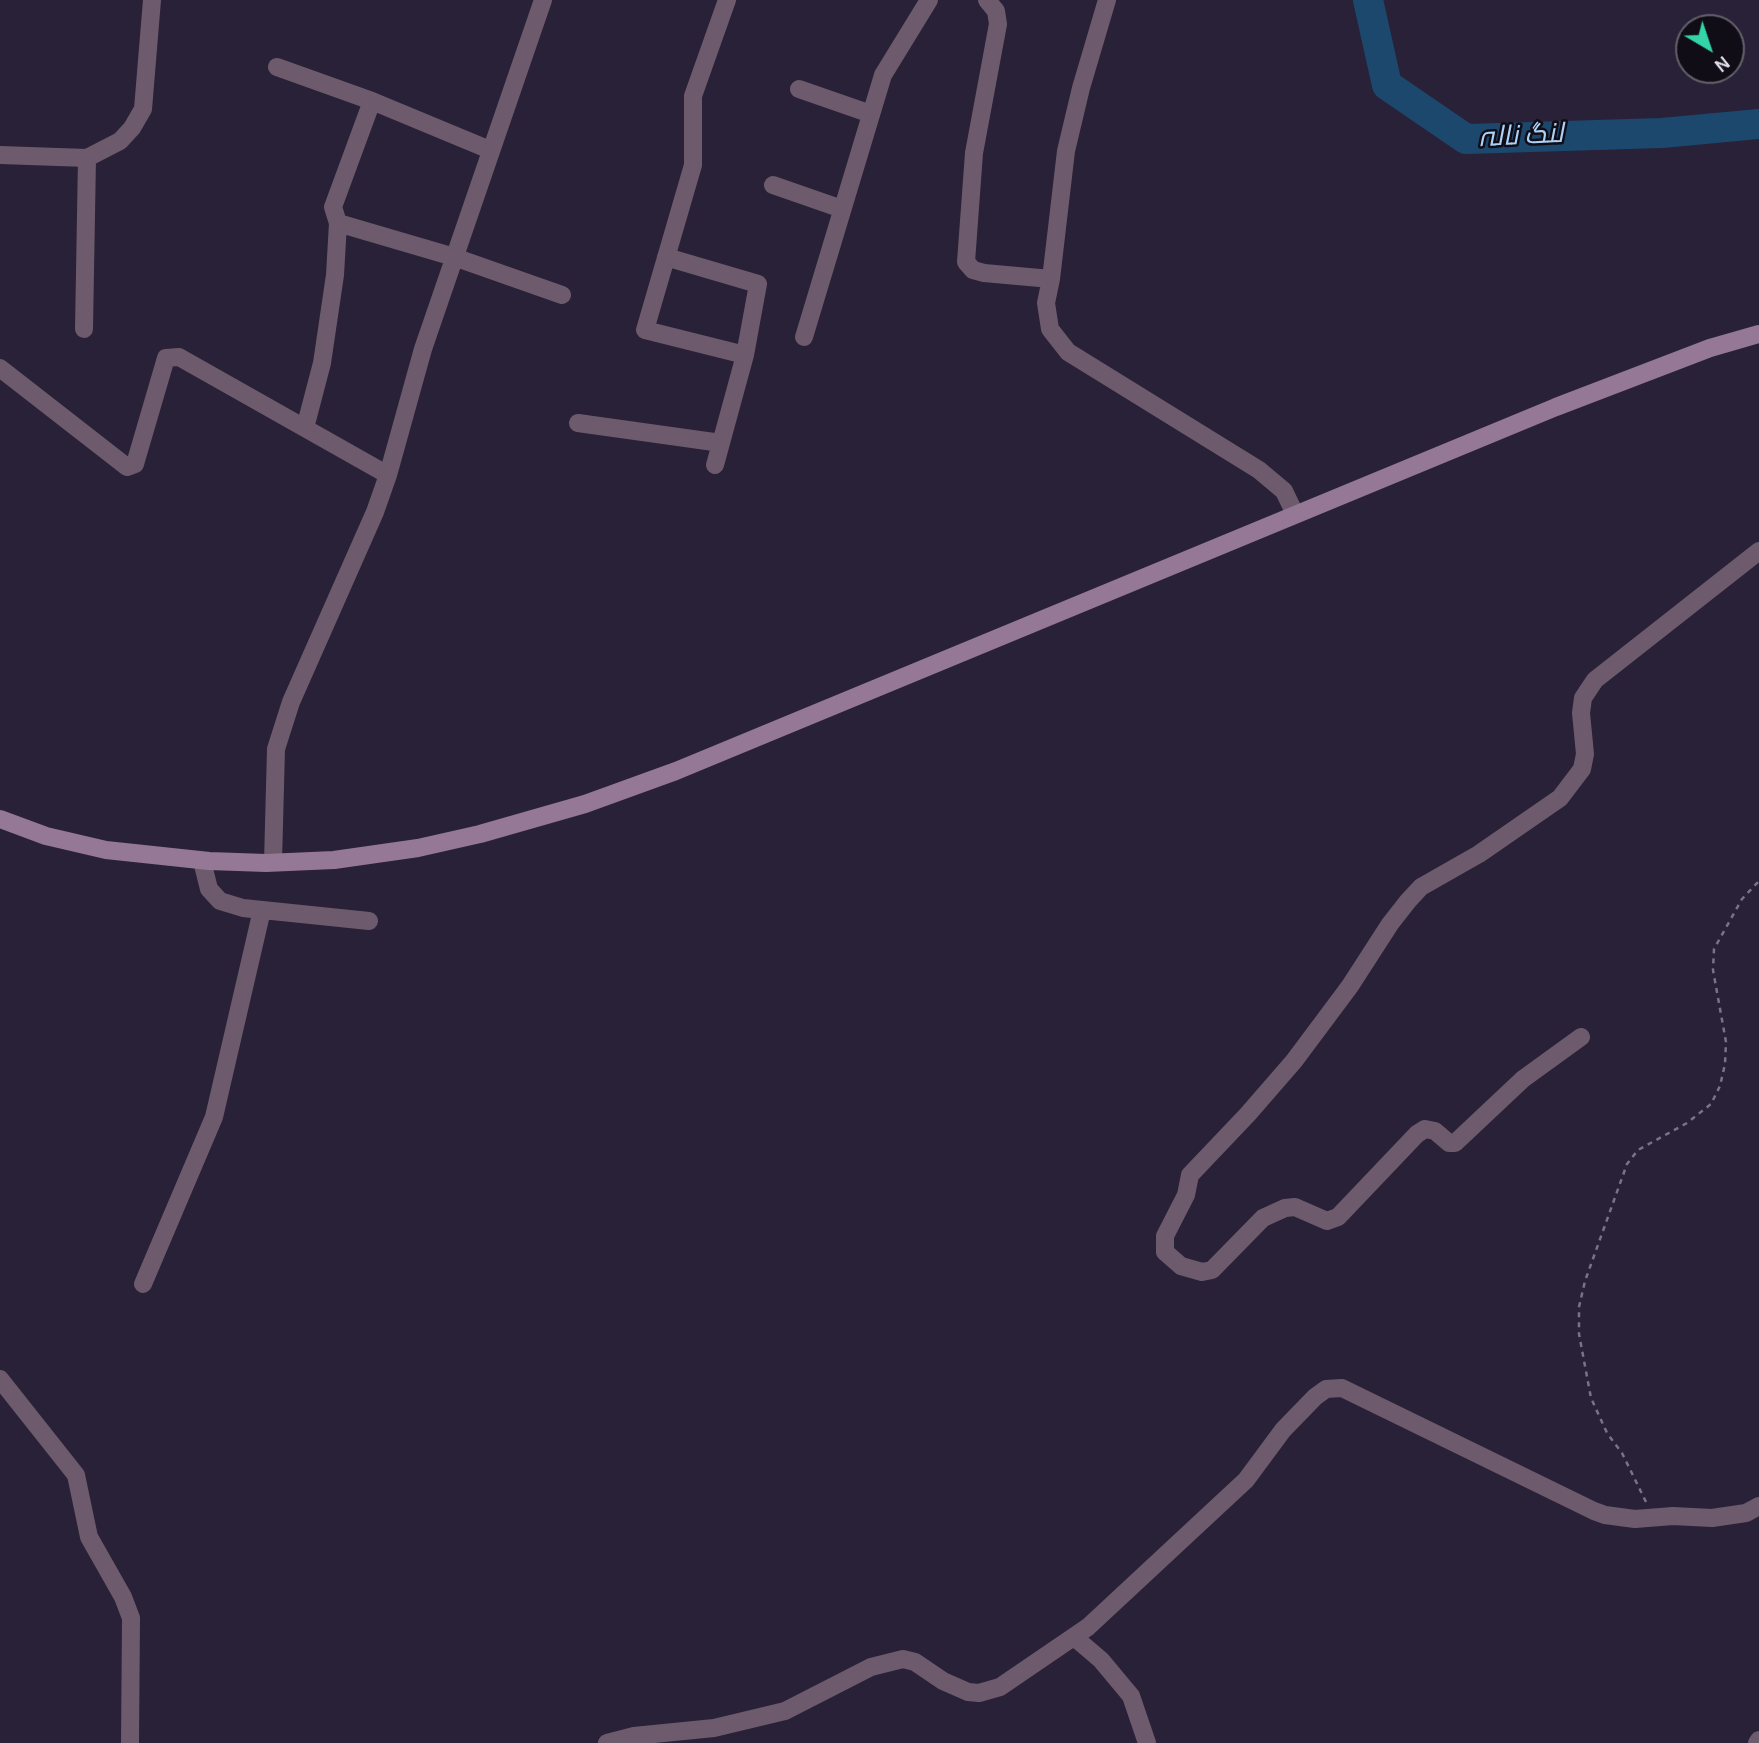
<!DOCTYPE html>
<meta charset="utf-8">
<style>
body{margin:0}
#map{position:relative;width:1759px;height:1743px;overflow:hidden;background:#292137;font-family:Karla,sans-serif}
canvas{display:block}
.north{position:absolute;left:1675px;top:14px;width:70px;height:70px;box-sizing:border-box;background:#100d16;border:2px solid #635f6a;border-radius:50%;rotate:141deg;font-size:19px;font-weight:700;line-height:28px;text-align:center;color:#dfdbe9}
.north::after{content:'';display:block;margin:auto;width:24px;height:32px;background:#33d4a8;clip-path:polygon(50% 0,100% 100%,50% 72%,0 100%)}
</style>
<div id="map">
<canvas width="1759" height="1743"></canvas>
<div class="north">N</div>
</div>
<script>
const c = document.querySelector('canvas').getContext('2d');
c.lineJoin = 'round';
const poly = rows => new Path2D(rows.map(r => 'M' + r).join(''));
function trace(path, color, width, dash) { c.strokeStyle = color; c.lineWidth = width; c.lineCap = dash ? 'butt' : 'round'; c.setLineDash(dash || []); c.stroke(path); }
function label(font, color, halo, rows, align = 'center') {
  c.font = font + ' Karla,Cairo,sans-serif'; c.lineWidth = 5; c.setLineDash([]); c.textBaseline = 'middle'; c.strokeStyle = halo; c.fillStyle = color; for (const [text, x, y, turn = 0] of rows) {
    c.save(); c.translate(x, y); c.rotate((+turn || 0) * Math.PI / 180); c.textAlign = isNaN(turn) ? turn : align; if (halo) c.strokeText(text, 0, 0); c.fillText(text, 0, 0); c.restore();
  }
}
trace(poly([
 [1368,0,1387,85,1466,139,1662,133,1759,124]
]), '#1c486e', 30);
trace(poly([
 [1646,1502,1622,1453,1607,1433,1591,1398,1579,1334,1579,1307,1585,1281,1627,1164,1638,1150,1687,1123,1711,1104,1720,1086,1725,1064,1726,1042,1713,970,1714,949,1742,899,1759,881]
]), '#7a7386', 2.5, [5, 5]);
trace(poly([
 [727,0,693,96,693,165,645,330,745,355],
 [987,0,996,11,998,24,974,153,966,262,973,270,984,273,1051,279,1066,151,1081,88,1107,0],
 [277,67,372,101,490,150],
 [799,89,871,114],
 [0,155,87,158,120,141,132,128,143,109,152,0],
 [773,185,842,209],
 [338,223,454,257,562,295],
 [666,257,758,284,745,355,715,465],
 [1051,279,1046,303,1050,329,1068,352,1259,470,1284,491,1295,514],
 [84,329,87,158],
 [804,337,883,75,929,0],
 [0,368,127,467,135,464,166,358,179,357,388,475],
 [578,423,721,443],
 [305,428,322,363,335,275,338,223,333,207,372,101],
 [202,861,209,889,220,901,243,908,369,921],
 [273,862,276,749,291,702,375,512,388,475,423,349,543,0],
 [1581,1037,1523,1079,1455,1143,1449,1143,1435,1131,1425,1129,1417,1134,1338,1217,1327,1221,1295,1207,1285,1208,1263,1218,1212,1270,1202,1272,1181,1266,1165,1252,1165,1236,1186,1195,1190,1175,1248,1114,1294,1061,1350,986,1390,924,1408,901,1421,887,1479,854,1560,798,1582,769,1585,754,1581,713,1583,698,1595,680,1759,551],
 [143,1284,214,1117,262,910],
 [0,1379,76,1475,89,1537,123,1597,131,1618,130,1743],
 [1074,1637,1101,1660,1131,1696,1147,1743],
 [607,1743,634,1736,714,1728,785,1711,871,1667,903,1659,915,1662,943,1681,968,1692,979,1693,1000,1687,1088,1627,1246,1480,1283,1430,1315,1397,1326,1389,1342,1388,1594,1511,1605,1515,1635,1519,1673,1516,1712,1518,1746,1513,1759,1506],
 [1757,1743,1759,1740]
]), '#6d5b6d', 18);
trace(poly([
 [0,819,46,836,106,850,209,861,266,863,334,860,418,848,480,834,585,804,676,771,1556,407,1710,348,1759,334]
]), '#957895', 18);
label('italic 28px', '#acd2f8', '#100d16', [
 ["لنگ نالہ",1521,136,-3]
]);
</script>
